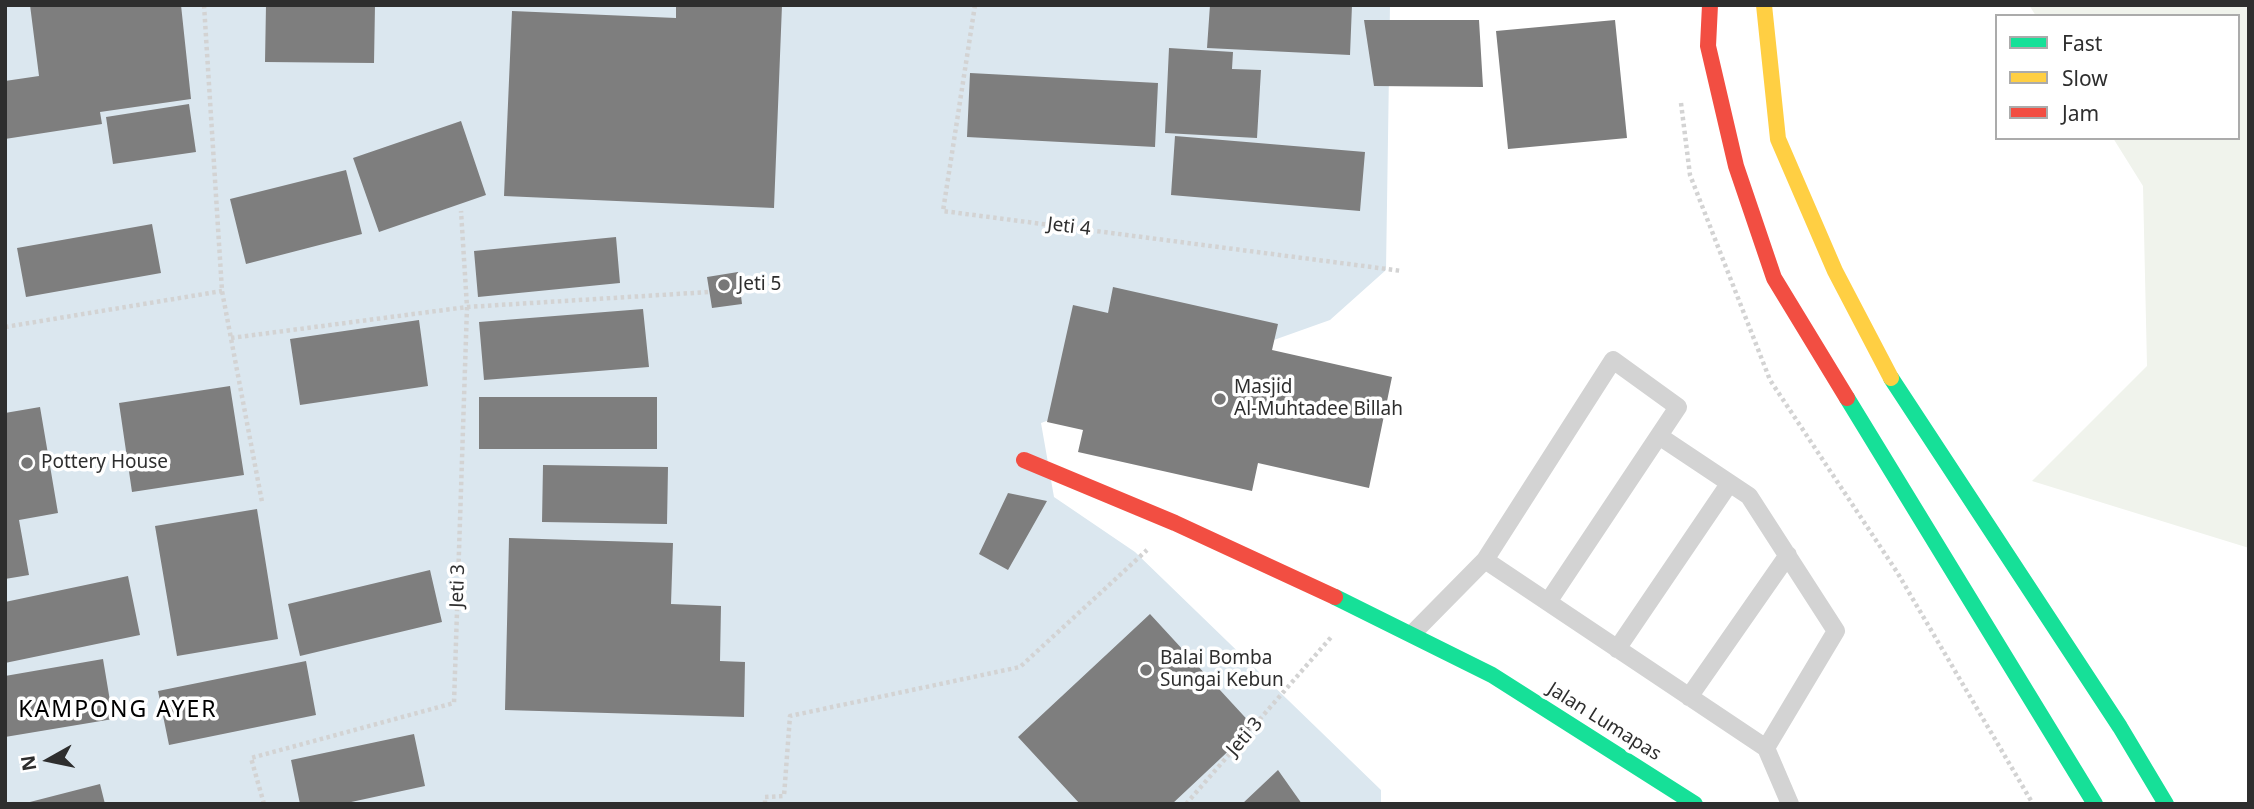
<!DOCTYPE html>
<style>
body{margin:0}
#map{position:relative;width:2254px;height:809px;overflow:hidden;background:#fff;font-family:"Noto Sans",sans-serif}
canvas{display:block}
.frame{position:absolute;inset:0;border:7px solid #2e2e2e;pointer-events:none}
.legend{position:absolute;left:1995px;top:14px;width:245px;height:126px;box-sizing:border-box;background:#fff;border:2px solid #ababab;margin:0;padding:9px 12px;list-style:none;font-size:21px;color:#2e2e2e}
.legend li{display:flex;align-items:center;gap:14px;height:35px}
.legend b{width:35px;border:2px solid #ababab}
.north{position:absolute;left:14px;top:725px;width:70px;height:70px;-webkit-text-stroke:5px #fff;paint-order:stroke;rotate:261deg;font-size:19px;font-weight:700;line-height:28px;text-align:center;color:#2e2e2e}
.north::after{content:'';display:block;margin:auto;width:24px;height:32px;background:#2e2e2e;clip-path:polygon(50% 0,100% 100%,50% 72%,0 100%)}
</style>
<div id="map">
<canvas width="2254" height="809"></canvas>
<div class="frame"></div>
<ul class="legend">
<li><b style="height:9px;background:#16e098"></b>Fast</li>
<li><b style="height:9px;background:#ffcf43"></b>Slow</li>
<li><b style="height:9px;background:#f24e42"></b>Jam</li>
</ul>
<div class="north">N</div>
</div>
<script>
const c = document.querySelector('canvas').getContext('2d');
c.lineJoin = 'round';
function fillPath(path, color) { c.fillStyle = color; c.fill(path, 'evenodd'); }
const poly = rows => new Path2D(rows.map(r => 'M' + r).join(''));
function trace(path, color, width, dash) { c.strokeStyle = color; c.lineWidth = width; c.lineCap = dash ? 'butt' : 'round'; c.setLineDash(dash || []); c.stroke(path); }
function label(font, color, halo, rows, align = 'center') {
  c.font = font + ' "Noto Sans",sans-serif'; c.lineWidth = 7; c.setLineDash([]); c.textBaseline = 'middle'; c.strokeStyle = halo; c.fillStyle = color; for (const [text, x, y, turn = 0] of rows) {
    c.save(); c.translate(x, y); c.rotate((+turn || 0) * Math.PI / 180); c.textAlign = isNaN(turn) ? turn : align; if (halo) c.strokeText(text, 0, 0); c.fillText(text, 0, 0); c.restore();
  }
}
fillPath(poly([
 [2029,5,2249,5,2249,548,2032,481,2147,366,2143,186,2113,138,2238,138,2238,16,2036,16]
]), '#f0f3ec');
fillPath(poly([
 [5,5,1390,5,1386,270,1330,320,1041,423,1054,497,1135,552,1381,790,1381,804,5,804]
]), '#dbe7ef');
fillPath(poly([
 [30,5,181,5,191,99,100,112,102,124,5,139,5,81,39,76],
 [266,5,375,5,374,63,265,62],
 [676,5,782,5,774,208,504,196,512,11,676,18],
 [1210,5,1352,5,1350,55,1207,48],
 [1364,20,1479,20,1483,87,1374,86],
 [1615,20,1627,138,1508,149,1496,31],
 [1169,48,1233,52,1232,69,1261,70,1257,138,1165,133],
 [970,73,1158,83,1155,147,967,137],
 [189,104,196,152,113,164,106,117],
 [461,121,486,195,379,232,353,158],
 [1175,136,1365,152,1360,211,1171,195],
 [346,170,362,234,246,264,230,199],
 [152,224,161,273,26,297,17,248],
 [616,237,620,283,478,297,474,251],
 [738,272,742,304,712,308,707,277],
 [1113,287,1278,324,1272,350,1392,377,1369,488,1258,463,1252,491,1078,452,1083,430,1047,422,1073,305,1108,313],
 [643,309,649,367,484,380,479,322],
 [419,320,428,386,300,405,290,339],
 [230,386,244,475,132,492,119,403],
 [479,397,657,397,657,449,479,449],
 [40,407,58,513,19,520,29,575,5,579,5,413],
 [543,465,668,467,667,524,542,522],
 [1008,493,1047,501,1008,570,979,554],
 [257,509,278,639,177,656,155,526],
 [509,538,673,543,671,604,721,606,720,661,745,662,744,717,505,710],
 [430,570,442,622,300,656,288,604],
 [128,576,140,635,5,663,5,602],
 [1150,614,1254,727,1172,804,1080,804,1018,737],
 [103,659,113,719,5,737,5,676],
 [306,661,316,715,169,745,158,691],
 [414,734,425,786,342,804,300,804,291,760],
 [1278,770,1302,804,1242,804],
 [100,784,105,804,26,804,26,803]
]), '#7e7e7e');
trace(poly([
 [204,5,222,291,262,502],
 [975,5,943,211,1402,271],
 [1681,103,1690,175,1770,380,1897,572,2033,804],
 [5,327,222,291],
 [231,338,467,307,709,292],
 [264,804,251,758,454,703,467,307,461,211],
 [765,804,765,797,784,796,790,716,1020,667,1147,550],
 [1186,804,1333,635]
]), '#d3d3d3', 4.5, [3.5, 3.5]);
trace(poly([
 [1659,436,1749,496,1836,631,1766,748],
 [1485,560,1766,748,1790,804],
 [1413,633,1485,560,1613,360,1678,407,1548,602],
 [1617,649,1729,484],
 [1689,697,1788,555]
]), '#d3d3d3', 18);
trace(poly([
 [1891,378,2120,727,2166,804],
 [1847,398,2095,804],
 [1335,597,1492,675,1695,804]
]), '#16e098', 16);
trace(poly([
 [1764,5,1778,139,1835,271,1891,378]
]), '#ffcf43', 16);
trace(poly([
 [1710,5,1708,46,1736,166,1774,278,1847,398],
 [1024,460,1175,523,1335,597]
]), '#f24e42', 16);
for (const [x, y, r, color] of [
 [724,285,7,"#777"],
 [1220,399,7,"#777"],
 [27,463,7,"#777"],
 [1146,670,7,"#777"]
]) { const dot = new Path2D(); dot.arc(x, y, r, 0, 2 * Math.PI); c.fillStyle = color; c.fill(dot); trace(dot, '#fff', 2.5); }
label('19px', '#2e2e2e', '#fff', [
 ["Jeti 4",1069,227,7],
 ["Jeti 3",458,586,-88],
 ["Jalan Lumapas",1604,722,32],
 ["Jeti 3",1245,737,-49]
]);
label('19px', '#2e2e2e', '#fff', [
 ["Jeti 5",738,285],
 ["Masjid",1234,388],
 ["Al-Muhtadee Billah",1234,410],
 ["Pottery House",41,463],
 ["Balai Bomba",1160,659],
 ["Sungai Kebun",1160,681]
], 'left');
c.letterSpacing = '2px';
label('23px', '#000', '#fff', [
 ["KAMPONG AYER",118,710]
]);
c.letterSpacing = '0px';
</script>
